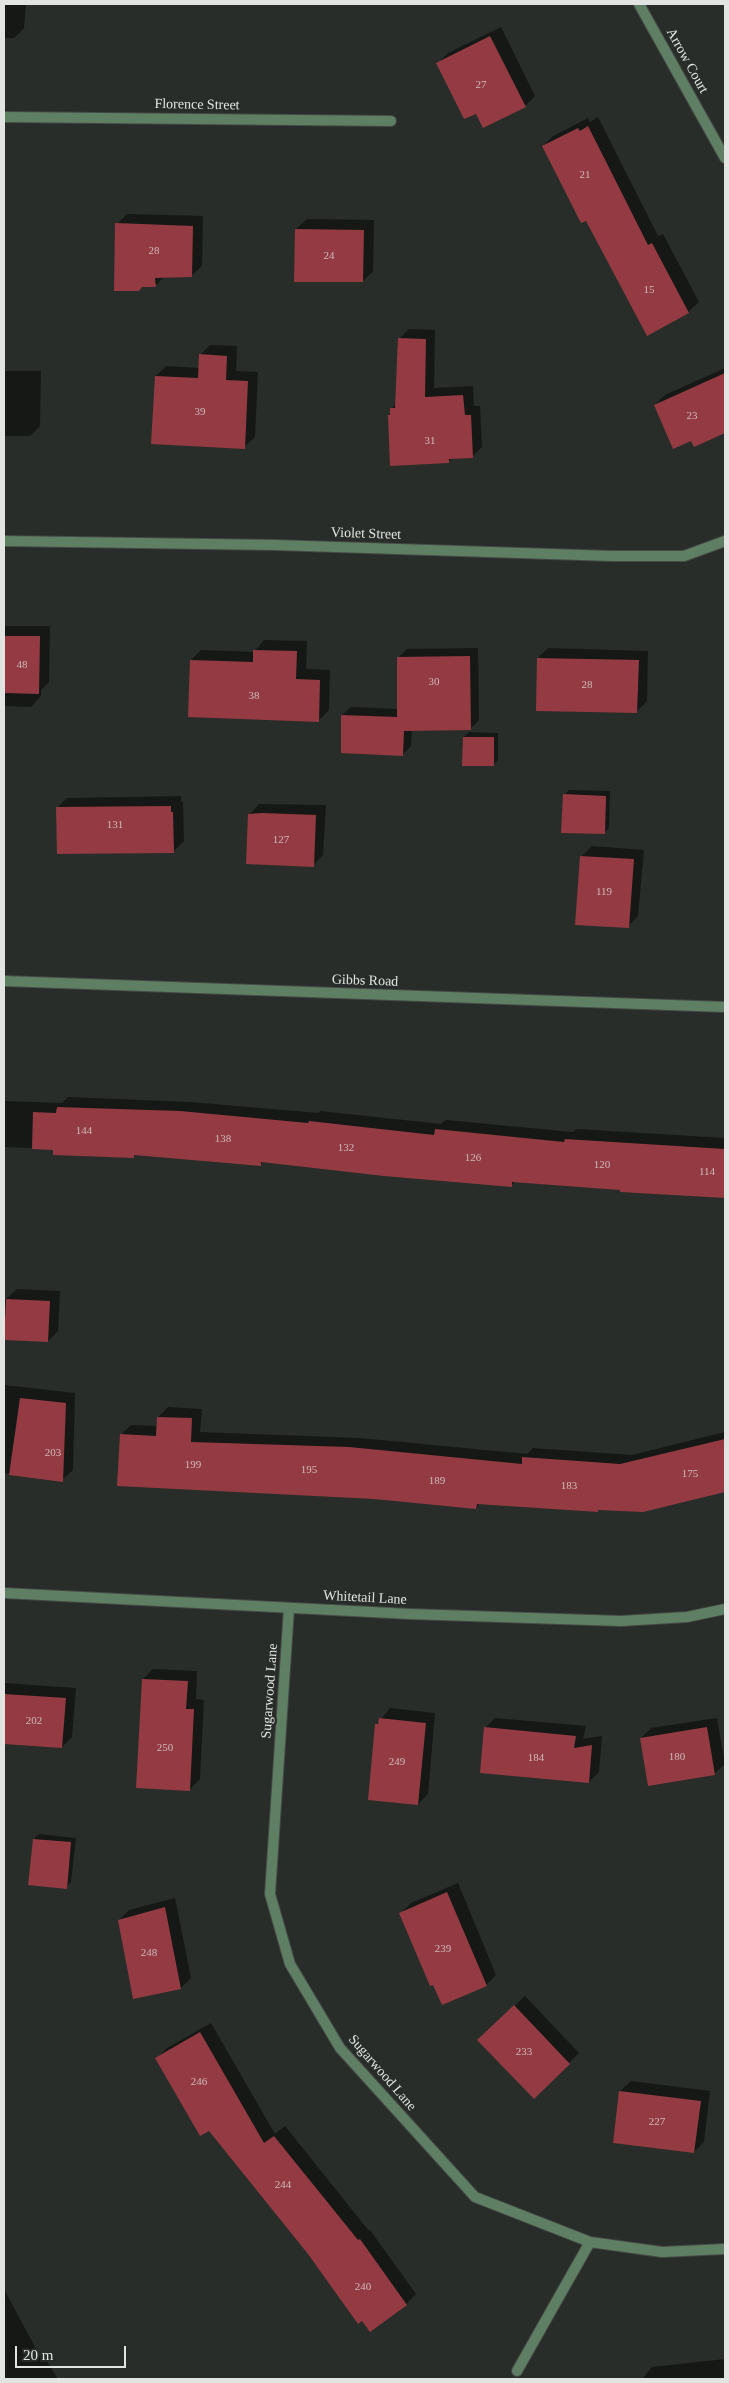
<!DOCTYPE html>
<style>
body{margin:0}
#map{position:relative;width:729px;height:2383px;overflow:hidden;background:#282d29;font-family:Georgia,serif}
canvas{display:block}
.frame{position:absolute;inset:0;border:5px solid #e1e4e1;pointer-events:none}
.scale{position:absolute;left:15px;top:2346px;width:111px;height:22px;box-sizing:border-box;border:2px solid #e1e4e1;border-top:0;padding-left:6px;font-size:15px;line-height:18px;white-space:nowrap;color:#e1e4e1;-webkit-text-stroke:4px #282d29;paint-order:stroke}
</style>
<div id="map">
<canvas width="729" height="2383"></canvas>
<div class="frame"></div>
<div class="scale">20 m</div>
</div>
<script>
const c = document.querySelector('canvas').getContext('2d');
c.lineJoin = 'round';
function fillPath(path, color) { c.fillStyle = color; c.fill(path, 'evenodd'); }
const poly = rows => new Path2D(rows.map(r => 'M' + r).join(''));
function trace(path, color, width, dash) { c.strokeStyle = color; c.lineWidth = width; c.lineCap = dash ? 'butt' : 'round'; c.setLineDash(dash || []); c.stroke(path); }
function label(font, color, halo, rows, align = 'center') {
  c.font = font + ' Georgia,serif'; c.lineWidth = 5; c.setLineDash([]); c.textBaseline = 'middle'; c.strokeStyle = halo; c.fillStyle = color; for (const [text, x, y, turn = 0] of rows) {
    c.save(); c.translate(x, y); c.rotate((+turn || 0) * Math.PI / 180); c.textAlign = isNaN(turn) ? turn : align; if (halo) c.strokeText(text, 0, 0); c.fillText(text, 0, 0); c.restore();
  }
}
fillPath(poly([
 [4,4,26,4,24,28,14,38,4,38],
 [501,27,535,96,525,106,477,112,438,63,448,53],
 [598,117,658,236,663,234,699,302,688,312,586,219,543,146,553,136,588,118,590,122],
 [127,214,203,216,202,266,191,276,165,276,155,286,117,224],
 [307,219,374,220,373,271,363,281,296,229],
 [409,329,435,330,434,388,473,386,474,406,480,406,482,447,472,457,453,458,448,462,389,416,391,409,397,403,399,339],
 [210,345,237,346,236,371,258,372,255,437,244,447,156,376,166,366,200,368,200,355],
 [725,368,725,430,722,434,692,440,655,405,665,395],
 [4,371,41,371,40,426,30,436,4,436],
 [4,626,50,626,49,682,41,690,41,696,31,707,4,706],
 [264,640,307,641,306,669,330,670,329,710,319,720,191,660,201,650,254,652],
 [478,648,479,720,470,729,412,730,411,746,403,754,342,715,351,707,399,709,398,658,407,649],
 [548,648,648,651,647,701,637,711,538,658],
 [469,732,498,733,498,760,493,765,464,737],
 [569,790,610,791,609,828,604,833,564,795],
 [181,796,181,802,183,802,184,841,173,852,57,808,67,798],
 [259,804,326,805,323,855,313,865,249,815],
 [592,846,644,850,638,916,628,926,576,924,582,856],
 [4,1093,4,1101,62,1103,68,1097,191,1102,318,1113,320,1111,441,1124,446,1120,573,1132,576,1129,725,1138,725,1196,621,1190,622,1188,516,1181,512,1185,264,1161,260,1165,136,1154,134,1156,55,1149,4,1147],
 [17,1289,60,1291,58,1331,48,1341,4,1339,4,1301],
 [4,1385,75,1393,73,1470,62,1480,4,1473],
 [168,1407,202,1409,200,1432,360,1438,527,1454,533,1448,632,1455,725,1432,725,1490,642,1510,600,1508,597,1511,480,1503,476,1508,121,1435,131,1425,158,1426,158,1417],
 [153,1669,197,1671,196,1699,204,1700,200,1779,190,1789,143,1679],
 [4,1683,76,1688,72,1737,62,1747,4,1743],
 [390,1708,435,1713,428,1794,418,1804,377,1724],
 [495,1718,586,1726,583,1739,602,1736,599,1772,589,1782,485,1728],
 [717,1718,725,1764,714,1774,641,1738,651,1728],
 [39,1834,76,1838,71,1882,66,1887,34,1839],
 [458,1883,496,1975,486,1985,401,1913,411,1903],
 [175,1898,191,1978,181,1988,119,1920,129,1910],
 [525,1996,579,2053,534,2097,479,2040],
 [211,2023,275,2134,285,2126,369,2231,370,2230,416,2294,406,2304,370,2330,157,2058,167,2048],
 [631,2081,710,2091,704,2142,694,2152,614,2142,620,2091],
 [4,2289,43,2362,46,2360,58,2379,4,2379],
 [725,2359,725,2379,642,2379,652,2367]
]), '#0007');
fillPath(poly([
 [490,36,526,107,483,128,476,114,464,119,436,63],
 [588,126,648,245,652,243,689,313,647,336,586,221,581,223,542,146,578,128,580,131],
 [115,223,193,226,192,277,155,278,156,287,142,287,139,291,114,291],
 [295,229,364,230,363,282,294,282],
 [398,338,426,339,425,397,463,395,465,415,471,415,473,458,449,459,449,463,390,466,388,415,390,415,390,408,395,408],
 [199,354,227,356,226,380,248,381,245,449,151,444,155,376,198,378],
 [725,373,725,433,694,447,691,441,673,449,654,405],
 [4,636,40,636,39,694,4,693],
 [253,650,297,651,296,679,320,680,319,722,188,717,190,660,253,662],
 [470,656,471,730,404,731,403,756,341,753,341,715,397,717,397,657],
 [537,658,639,660,637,713,536,711],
 [463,737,494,737,494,766,462,766],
 [563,794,606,796,605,834,561,833],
 [171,806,171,812,173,812,174,853,57,854,56,807],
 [262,813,316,815,314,867,246,864,248,814],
 [580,856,634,859,629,928,575,925],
 [57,1107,180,1111,308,1123,309,1121,434,1135,435,1129,564,1142,565,1139,725,1149,725,1198,620,1192,620,1190,512,1182,512,1187,384,1176,261,1162,261,1166,134,1155,134,1158,53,1155,53,1150,32,1149,33,1112,56,1113],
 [6,1299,50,1301,48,1342,4,1340],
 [20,1398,66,1403,63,1482,9,1475],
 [157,1417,192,1418,191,1442,349,1447,522,1464,522,1457,620,1464,725,1439,725,1492,643,1512,598,1510,598,1512,477,1504,476,1509,374,1499,117,1486,120,1434,156,1436],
 [142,1679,188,1681,186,1709,194,1709,190,1791,136,1788],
 [4,1694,66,1698,62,1748,4,1744],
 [379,1718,426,1723,418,1805,368,1800,375,1724,378,1724],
 [484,1727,576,1736,574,1748,592,1745,589,1783,480,1773],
 [707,1727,715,1775,648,1786,640,1738],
 [33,1839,71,1842,67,1889,28,1885],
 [447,1892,487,1986,442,2005,433,1985,430,1986,399,1913],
 [165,1907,181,1989,133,1999,118,1920],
 [514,2005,570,2064,534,2099,477,2040],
 [200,2032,264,2143,274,2136,358,2240,360,2239,407,2305,370,2332,362,2321,358,2324,308,2254,209,2131,200,2136,155,2058],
 [619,2091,701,2101,694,2153,613,2143]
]), '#943a42');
const minor = poly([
 [639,4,725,158],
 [4,117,391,121],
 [4,541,275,545,612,556,684,556,725,541],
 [4,981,725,1007],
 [4,1593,410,1614,621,1621,687,1617,725,1609],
 [289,1608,270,1894,290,1964,340,2048,475,2197,590,2242,662,2252,725,2249],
 [517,2371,590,2242]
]);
trace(minor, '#464a46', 12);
trace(minor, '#5f7f64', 10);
label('11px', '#cebab9', null, [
 ["27",481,85],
 ["21",585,175],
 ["28",154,251],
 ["24",329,256],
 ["15",649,290],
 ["39",200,412],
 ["23",692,416],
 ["31",430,441],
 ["48",22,665],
 ["30",434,682],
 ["28",587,685],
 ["38",254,696],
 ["131",115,825],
 ["127",281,840],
 ["119",604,892],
 ["144",84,1131],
 ["138",223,1139],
 ["132",346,1148],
 ["126",473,1158],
 ["120",602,1165],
 ["114",707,1172],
 ["203",53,1453],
 ["199",193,1465],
 ["195",309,1470],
 ["175",690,1474],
 ["189",437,1481],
 ["183",569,1486],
 ["202",34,1721],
 ["250",165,1748],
 ["180",677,1757],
 ["184",536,1758],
 ["249",397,1762],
 ["239",443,1949],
 ["248",149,1953],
 ["233",524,2052],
 ["246",199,2082],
 ["227",657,2122],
 ["244",283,2185],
 ["240",363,2287]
]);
label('14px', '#e1e4e1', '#282d29', [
 ["Arrow Court",687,61,61],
 ["Florence Street",197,105,1],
 ["Violet Street",366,534,2],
 ["Gibbs Road",365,981,2],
 ["Whitetail Lane",365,1598,3],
 ["Sugarwood Lane",270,1691,-86],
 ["Sugarwood Lane",382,2073,49]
]);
</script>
